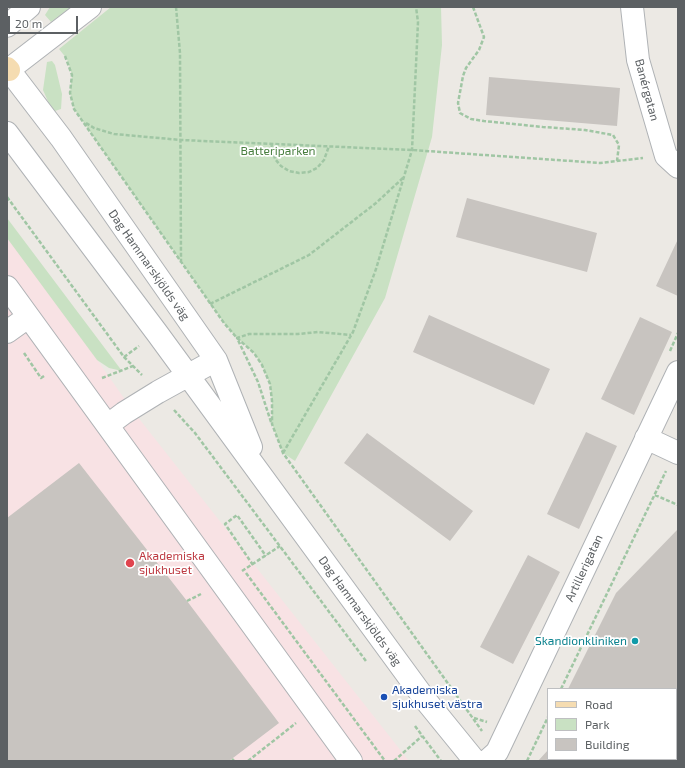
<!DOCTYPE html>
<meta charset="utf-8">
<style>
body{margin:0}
#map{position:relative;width:685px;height:768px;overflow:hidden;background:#ece9e4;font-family:"Exo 2",sans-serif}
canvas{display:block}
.frame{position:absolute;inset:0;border:8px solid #5c6063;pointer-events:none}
.legend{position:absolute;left:547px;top:688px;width:130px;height:72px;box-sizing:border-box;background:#fff;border:1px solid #bebfc1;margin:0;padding:5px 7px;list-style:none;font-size:12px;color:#5c6063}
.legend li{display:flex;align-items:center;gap:8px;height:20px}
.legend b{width:20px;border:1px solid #bebfc1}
.scale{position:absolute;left:8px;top:16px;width:70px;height:18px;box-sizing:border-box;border:2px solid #5c6063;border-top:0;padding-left:5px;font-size:12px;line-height:14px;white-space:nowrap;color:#5c6063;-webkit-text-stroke:3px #fff;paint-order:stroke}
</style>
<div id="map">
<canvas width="685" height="768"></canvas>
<div class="frame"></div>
<ul class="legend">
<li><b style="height:5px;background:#f5dcb1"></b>Road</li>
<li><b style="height:11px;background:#c9e1c3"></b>Park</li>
<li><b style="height:11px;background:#c8c4c0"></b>Building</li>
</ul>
<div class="scale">20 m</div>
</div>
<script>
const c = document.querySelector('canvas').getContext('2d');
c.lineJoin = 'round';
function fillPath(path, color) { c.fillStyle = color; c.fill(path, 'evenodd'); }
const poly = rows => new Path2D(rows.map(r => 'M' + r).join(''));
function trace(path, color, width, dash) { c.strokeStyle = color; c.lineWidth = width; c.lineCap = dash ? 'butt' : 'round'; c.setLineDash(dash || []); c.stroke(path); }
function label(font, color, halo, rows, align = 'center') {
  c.font = font + ' "Exo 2",sans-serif'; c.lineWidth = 3.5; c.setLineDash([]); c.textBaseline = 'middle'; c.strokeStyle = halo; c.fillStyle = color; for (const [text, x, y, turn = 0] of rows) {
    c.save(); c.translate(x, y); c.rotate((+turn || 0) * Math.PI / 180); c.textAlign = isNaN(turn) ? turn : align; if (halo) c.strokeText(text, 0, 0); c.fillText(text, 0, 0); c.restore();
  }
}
fillPath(poly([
 [7,231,133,411,409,761,7,761]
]), '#f8e2e4');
fillPath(poly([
 [50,7,71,7,51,22,45,15],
 [111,7,441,7,442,45,432,137,385,298,295,461,283,453,272,424,272,401,270,384,262,365,254,353,237,338,224,323,74,109,70,93,72,75,67,59,59,49],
 [52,61,55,65,62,94,61,109,55,111,50,106,43,90,47,62],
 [7,218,122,371,109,368,97,360,7,238]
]), '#c9e1c3');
fillPath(poly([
 [489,77,620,88,617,126,486,115],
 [467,198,597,233,587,272,456,237],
 [678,239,678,296,656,286],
 [429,315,550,369,534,405,413,352],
 [640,317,672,332,634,415,601,399],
 [586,432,617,446,579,529,547,514],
 [367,433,473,511,450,541,344,463],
 [79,463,187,601,279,723,229,761,7,761,7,518],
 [678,529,678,761,538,761,548,750,548,759,676,759,676,689,568,689,616,593],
 [528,555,560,572,513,664,480,647]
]), '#c8c4c0');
const minor = poly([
 [632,7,638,60,666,156,678,167],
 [7,26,29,7],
 [9,70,61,138,216,360,251,447],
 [7,71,90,7],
 [7,133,157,333,427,702,475,761],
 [7,287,351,761],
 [7,332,28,317],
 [108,425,124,413,158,392,216,360],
 [646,438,678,453],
 [487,761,497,752,678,372]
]);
const major = poly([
 [7,68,9,70]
]);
trace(minor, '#afb2b5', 24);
trace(major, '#e0a86a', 24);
trace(poly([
 [176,7,180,53,181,263],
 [473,7,484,37,479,50,466,68,463,76,458,103,460,113,471,119,484,121,543,127,585,130,613,135,619,145,617,161],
 [65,56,72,75,70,93,74,109,224,323,237,338,254,353,262,365,270,384,272,401,272,424,283,453,482,731],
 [86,123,94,128,114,134,181,140,412,150,600,163,643,158],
 [271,143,275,159,281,166,289,171,299,173,309,172,317,168,324,160,329,146],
 [7,197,124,357,142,375],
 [210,304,309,255,376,203,404,177],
 [670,351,678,333],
 [24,353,41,378,44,376],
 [124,357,139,346],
 [102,378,133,366],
 [174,410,195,433,366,661],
 [271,422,258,382,237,338,249,334,298,334,318,332,351,335],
 [283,453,353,332,376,269,412,150,418,22,416,7],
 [655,495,678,505],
 [253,565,225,524,237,515,266,556],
 [242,571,280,546],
 [246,573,385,761],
 [187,601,201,594],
 [561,689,666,471],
 [474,718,487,722],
 [415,726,441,761],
 [232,759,234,761],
 [248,761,296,723],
 [394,761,422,736],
 [527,761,548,717]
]), '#a0c6a4', 2.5, [4, 2]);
trace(minor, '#fff', 22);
trace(major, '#f5dcb1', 22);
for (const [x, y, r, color] of [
 [130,563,5,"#e0444e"],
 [635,641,4,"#0f9aa8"],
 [384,697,4,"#1a4fb4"]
]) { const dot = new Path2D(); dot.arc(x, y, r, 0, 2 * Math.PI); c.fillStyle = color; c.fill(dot); trace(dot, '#fff', 1.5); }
label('12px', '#5c6063', '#fff', [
 ["Banérgatan",647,90,75],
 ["Dag Hammarskjölds väg",149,265,55],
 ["Artillerigatan",584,568,-65],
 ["Dag Hammarskjölds väg",360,611,54]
]);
label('12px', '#487e3f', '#fff', [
 ["Batteriparken",278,151]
]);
label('12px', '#be3a42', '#fff', [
 ["Akademiska",139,556],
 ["sjukhuset",139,570]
], 'left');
label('12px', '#0d838f', '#fff', [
 ["Skandionkliniken",627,641]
], 'right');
label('12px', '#164399', '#fff', [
 ["Akademiska",392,690],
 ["sjukhuset västra",392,704]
], 'left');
</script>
